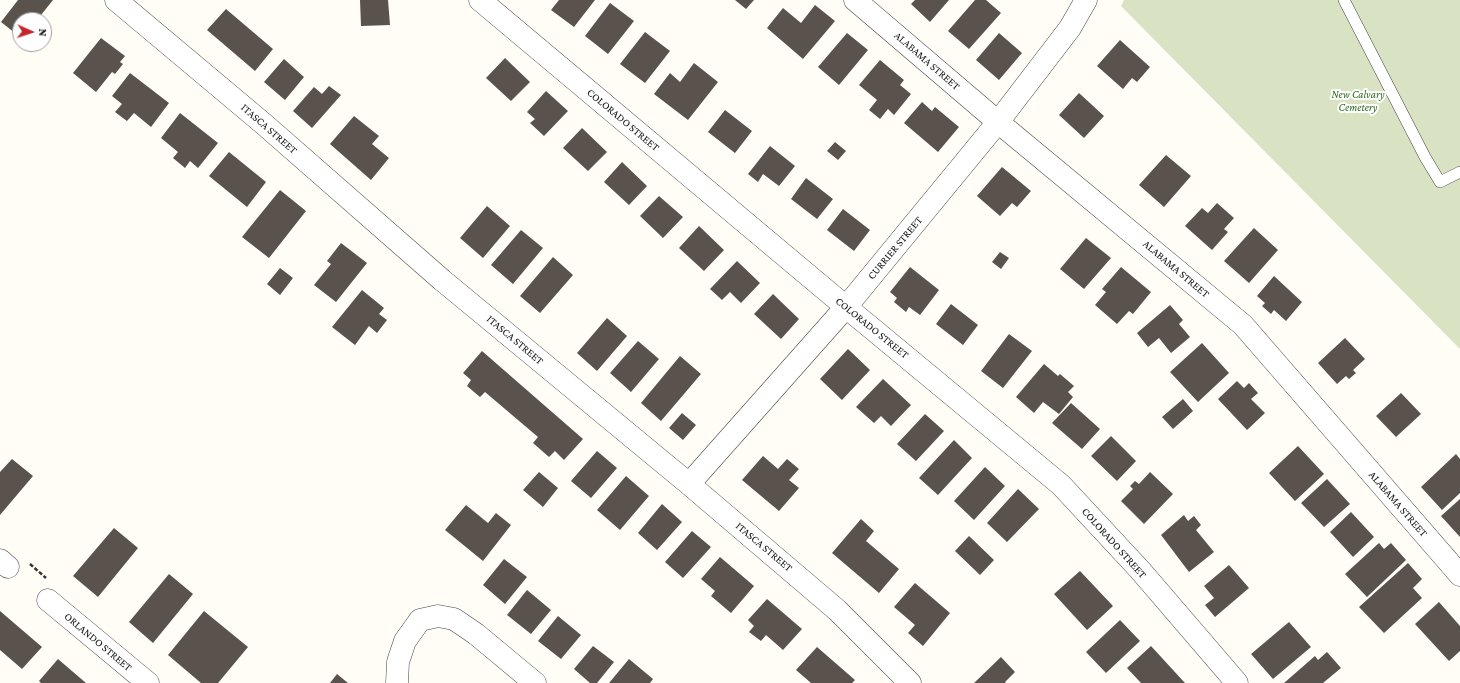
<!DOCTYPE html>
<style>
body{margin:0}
#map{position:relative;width:1460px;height:683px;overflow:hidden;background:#fffdf5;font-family:"Crimson Pro",serif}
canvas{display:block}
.north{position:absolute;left:12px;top:12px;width:40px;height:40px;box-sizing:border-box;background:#fff;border:1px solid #a0a0a0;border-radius:50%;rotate:93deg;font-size:11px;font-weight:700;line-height:16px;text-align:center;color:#111}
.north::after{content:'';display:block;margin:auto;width:14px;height:18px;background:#c4262e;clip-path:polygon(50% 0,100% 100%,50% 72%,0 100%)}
</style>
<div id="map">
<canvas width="1460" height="683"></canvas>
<div class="north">N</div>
</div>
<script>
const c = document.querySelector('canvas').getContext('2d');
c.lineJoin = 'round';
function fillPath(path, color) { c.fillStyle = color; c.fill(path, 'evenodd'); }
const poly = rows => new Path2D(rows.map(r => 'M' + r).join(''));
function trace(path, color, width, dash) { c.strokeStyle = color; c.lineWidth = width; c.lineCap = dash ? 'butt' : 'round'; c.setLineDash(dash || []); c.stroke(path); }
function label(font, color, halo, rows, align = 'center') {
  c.font = font + ' "Crimson Pro",serif'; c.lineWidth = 4; c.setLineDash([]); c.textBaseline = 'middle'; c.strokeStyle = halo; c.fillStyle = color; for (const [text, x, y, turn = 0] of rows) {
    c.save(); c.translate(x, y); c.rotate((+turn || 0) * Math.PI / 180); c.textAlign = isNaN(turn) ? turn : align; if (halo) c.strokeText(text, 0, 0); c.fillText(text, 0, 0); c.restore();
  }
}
fillPath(poly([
 [1124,0,1460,0,1460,349,1121,6]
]), '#d9e3c4');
fillPath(poly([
 [18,0,53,0,37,20,20,20,20,37,1,22],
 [360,0,388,0,390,25,361,26],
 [559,0,595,0,574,27,551,10],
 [735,0,754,0,746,9],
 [915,0,949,0,930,22,911,4],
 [975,0,986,0,1001,13,969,49,948,31],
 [610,3,634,21,608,54,585,36],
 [815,5,835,21,803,59,767,28,783,8,801,23],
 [226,9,273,49,255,71,207,30],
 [645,32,670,51,645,83,620,64],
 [847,33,868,50,839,85,818,67],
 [999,33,1022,53,999,80,976,60],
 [101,38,125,56,120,62,123,64,115,74,112,72,96,92,73,73],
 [1120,40,1150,67,1137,82,1132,78,1123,89,1097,66],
 [505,58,530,82,511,101,486,78],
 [284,59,304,77,285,100,264,82],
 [880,60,904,80,900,85,911,94,894,115,888,109,880,119,869,110,877,100,859,85],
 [694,63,718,82,688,120,654,94,670,73,680,82],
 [130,73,169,103,151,127,134,113,127,121,115,112,122,104,112,96],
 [329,86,341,95,312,128,293,111,314,87,322,94],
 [546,91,568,111,544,136,530,123,535,119,527,112],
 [1079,93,1104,116,1084,138,1059,115],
 [922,102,932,111,935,107,959,127,938,152,904,123],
 [725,110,752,131,735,153,708,132],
 [180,113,218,143,198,168,190,161,185,168,173,158,178,152,161,138],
 [354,116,379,136,372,144,389,158,371,180,330,144],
 [582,128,607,152,588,171,563,148],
 [835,142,846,151,838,160,827,151],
 [770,146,795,166,779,186,763,174,758,182,748,174],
 [229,152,266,182,247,207,209,176],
 [1166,155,1191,176,1164,207,1139,185],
 [622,162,647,186,629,205,604,182],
 [1002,167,1031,191,1017,207,1012,203,1000,216,977,196],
 [806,178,833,199,817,219,791,199],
 [280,190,306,211,269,258,242,237],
 [659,196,683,217,663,238,640,216],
 [1217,203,1234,218,1224,229,1228,232,1212,250,1185,226,1202,208,1208,213],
 [487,206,510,226,483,258,460,238],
 [843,209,870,230,854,251,827,230],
 [699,226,724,250,704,271,679,248],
 [1254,228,1278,250,1249,283,1224,261],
 [521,230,543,248,513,284,491,265],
 [1086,238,1111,258,1084,289,1060,269],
 [341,243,367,263,336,302,314,285,331,264,327,261],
 [1000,252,1009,258,1001,269,992,262],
 [553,257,573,275,540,313,520,296],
 [737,261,760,283,741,303,730,292,722,300,710,289],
 [910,267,939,290,920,315,909,307,906,312,894,302,897,298,890,292],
 [1121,267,1151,292,1133,314,1129,311,1117,324,1095,305,1106,292,1102,289],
 [280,268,293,278,280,295,267,284],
 [1274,276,1302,302,1286,321,1274,310,1271,314,1262,306,1265,303,1257,296],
 [362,290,384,308,379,314,387,320,377,333,369,326,355,345,332,327],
 [773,294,799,319,781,339,754,314],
 [951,304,978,325,963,345,936,324],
 [1170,305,1183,320,1179,324,1190,337,1171,353,1159,338,1148,347,1137,333],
 [607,318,627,336,597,371,577,353],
 [1009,334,1032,351,1003,388,981,371],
 [1345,338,1365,359,1353,370,1356,373,1349,379,1346,376,1337,384,1318,363],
 [638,341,659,359,631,392,610,373],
 [1202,343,1229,373,1198,402,1170,372],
 [848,349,870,370,842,400,820,379],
 [482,351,583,439,564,460,555,451,549,457,533,443,538,437,485,392,480,397,467,386,471,380,463,373],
 [680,356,701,374,661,421,641,403],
 [1044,364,1058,376,1060,374,1074,386,1068,392,1073,397,1059,414,1043,402,1034,413,1016,397],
 [883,379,911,405,891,426,881,416,874,423,856,407],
 [1237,381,1244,388,1249,383,1258,393,1251,399,1265,413,1247,430,1218,399],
 [1401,393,1421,414,1396,437,1376,416],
 [1183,399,1193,411,1173,429,1162,417],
 [1071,403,1100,429,1082,449,1052,423],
 [682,413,696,425,683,440,669,428],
 [925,414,944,431,916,461,897,444],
 [1111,436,1136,461,1117,481,1091,456],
 [954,440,972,458,938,495,919,478],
 [1298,446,1324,474,1295,501,1269,473],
 [597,451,617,468,591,498,571,481],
 [1456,454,1460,459,1460,493,1442,510,1421,487],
 [763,456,778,469,787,459,799,469,789,480,799,488,779,511,742,480],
 [12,459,33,476,0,515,0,472],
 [985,467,1005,486,974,520,954,501],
 [539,472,558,488,543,507,523,490],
 [1150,472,1173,494,1144,524,1121,501,1133,489,1130,486,1135,481,1139,484],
 [626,476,649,496,620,530,597,510],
 [1327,479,1350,504,1324,527,1301,503],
 [1018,489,1039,509,1007,542,987,523],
 [1460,499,1460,537,1441,516],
 [662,504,682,522,657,550,638,533],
 [466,505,488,523,496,513,511,525,483,561,445,530],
 [1351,512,1374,537,1353,557,1330,532],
 [1184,515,1188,521,1194,516,1201,525,1196,530,1214,552,1189,572,1161,535],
 [861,519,874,531,866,541,899,569,879,593,832,553],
 [114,528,138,548,98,597,73,576],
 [692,531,711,547,683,578,665,562],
 [969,536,994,560,980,575,955,551],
 [1379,543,1384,549,1391,543,1406,560,1367,597,1345,574],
 [720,557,754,586,731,613,711,596,715,591,701,579],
 [504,559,527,577,505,604,483,585],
 [1408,563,1422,579,1413,588,1422,598,1384,633,1359,607],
 [1229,565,1249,588,1215,617,1205,605,1214,598,1204,586],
 [1080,571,1113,606,1087,630,1054,594],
 [169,574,193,594,153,643,129,622],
 [915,583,950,613,923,646,908,633,915,625,894,607],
 [527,590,551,610,531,634,507,615],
 [767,599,802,629,783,650,766,635,761,641,749,632,754,626,748,620],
 [1439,602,1460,626,1460,651,1449,661,1415,624],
 [0,611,42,647,22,669,0,650],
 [204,611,248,647,218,683,201,683,168,655],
 [558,616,581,635,561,659,538,641],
 [1120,620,1140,641,1106,673,1086,652],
 [1289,622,1311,647,1273,679,1251,654],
 [593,646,614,662,597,683,590,683,574,669],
 [1151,646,1185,683,1141,683,1127,668],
 [817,647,855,680,852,683,811,683,796,670],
 [1327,652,1341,668,1323,683,1284,683,1315,656,1318,660],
 [1001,657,1015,672,1005,682,1006,683,974,683],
 [58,659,86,683,41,683,39,681],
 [629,659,653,679,650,683,609,683],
 [337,674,348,683,330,683]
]), '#5a524d');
const service = poly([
 [1344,0,1425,157,1440,182,1460,172]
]);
const minor = poly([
 [116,0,265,125,442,280,689,484,837,610,910,683],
 [480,0,846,307,1061,485,1140,570,1237,683],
 [855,0,998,122,1243,325,1460,575],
 [689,484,846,307,998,122,1070,28,1086,0],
 [0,560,8,567],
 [48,600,148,683],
 [397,683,398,662,405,641,420,620,438,616,454,619,476,634,535,683]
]);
trace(service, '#444', 12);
trace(minor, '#444', 23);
trace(poly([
 [30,564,46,578]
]), '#333', 2.5, [4, 2]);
trace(service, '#fff', 11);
trace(minor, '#fff', 22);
label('11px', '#111', '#fff', [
 ["ALABAMA STREET",927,61,41],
 ["COLORADO STREET",623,120,40],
 ["ITASCA STREET",269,129,41],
 ["CURRIER STREET",895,248,-50],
 ["ALABAMA STREET",1176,269,40],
 ["COLORADO STREET",872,328,39],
 ["ITASCA STREET",515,340,40],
 ["ALABAMA STREET",1398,504,49],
 ["COLORADO STREET",1114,543,48],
 ["ITASCA STREET",764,547,40],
 ["ORLANDO STREET",98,642,40]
]);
label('italic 11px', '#2f6b1f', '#fff', [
 ["New Calvary",1358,95],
 ["Cemetery",1358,108]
]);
</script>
